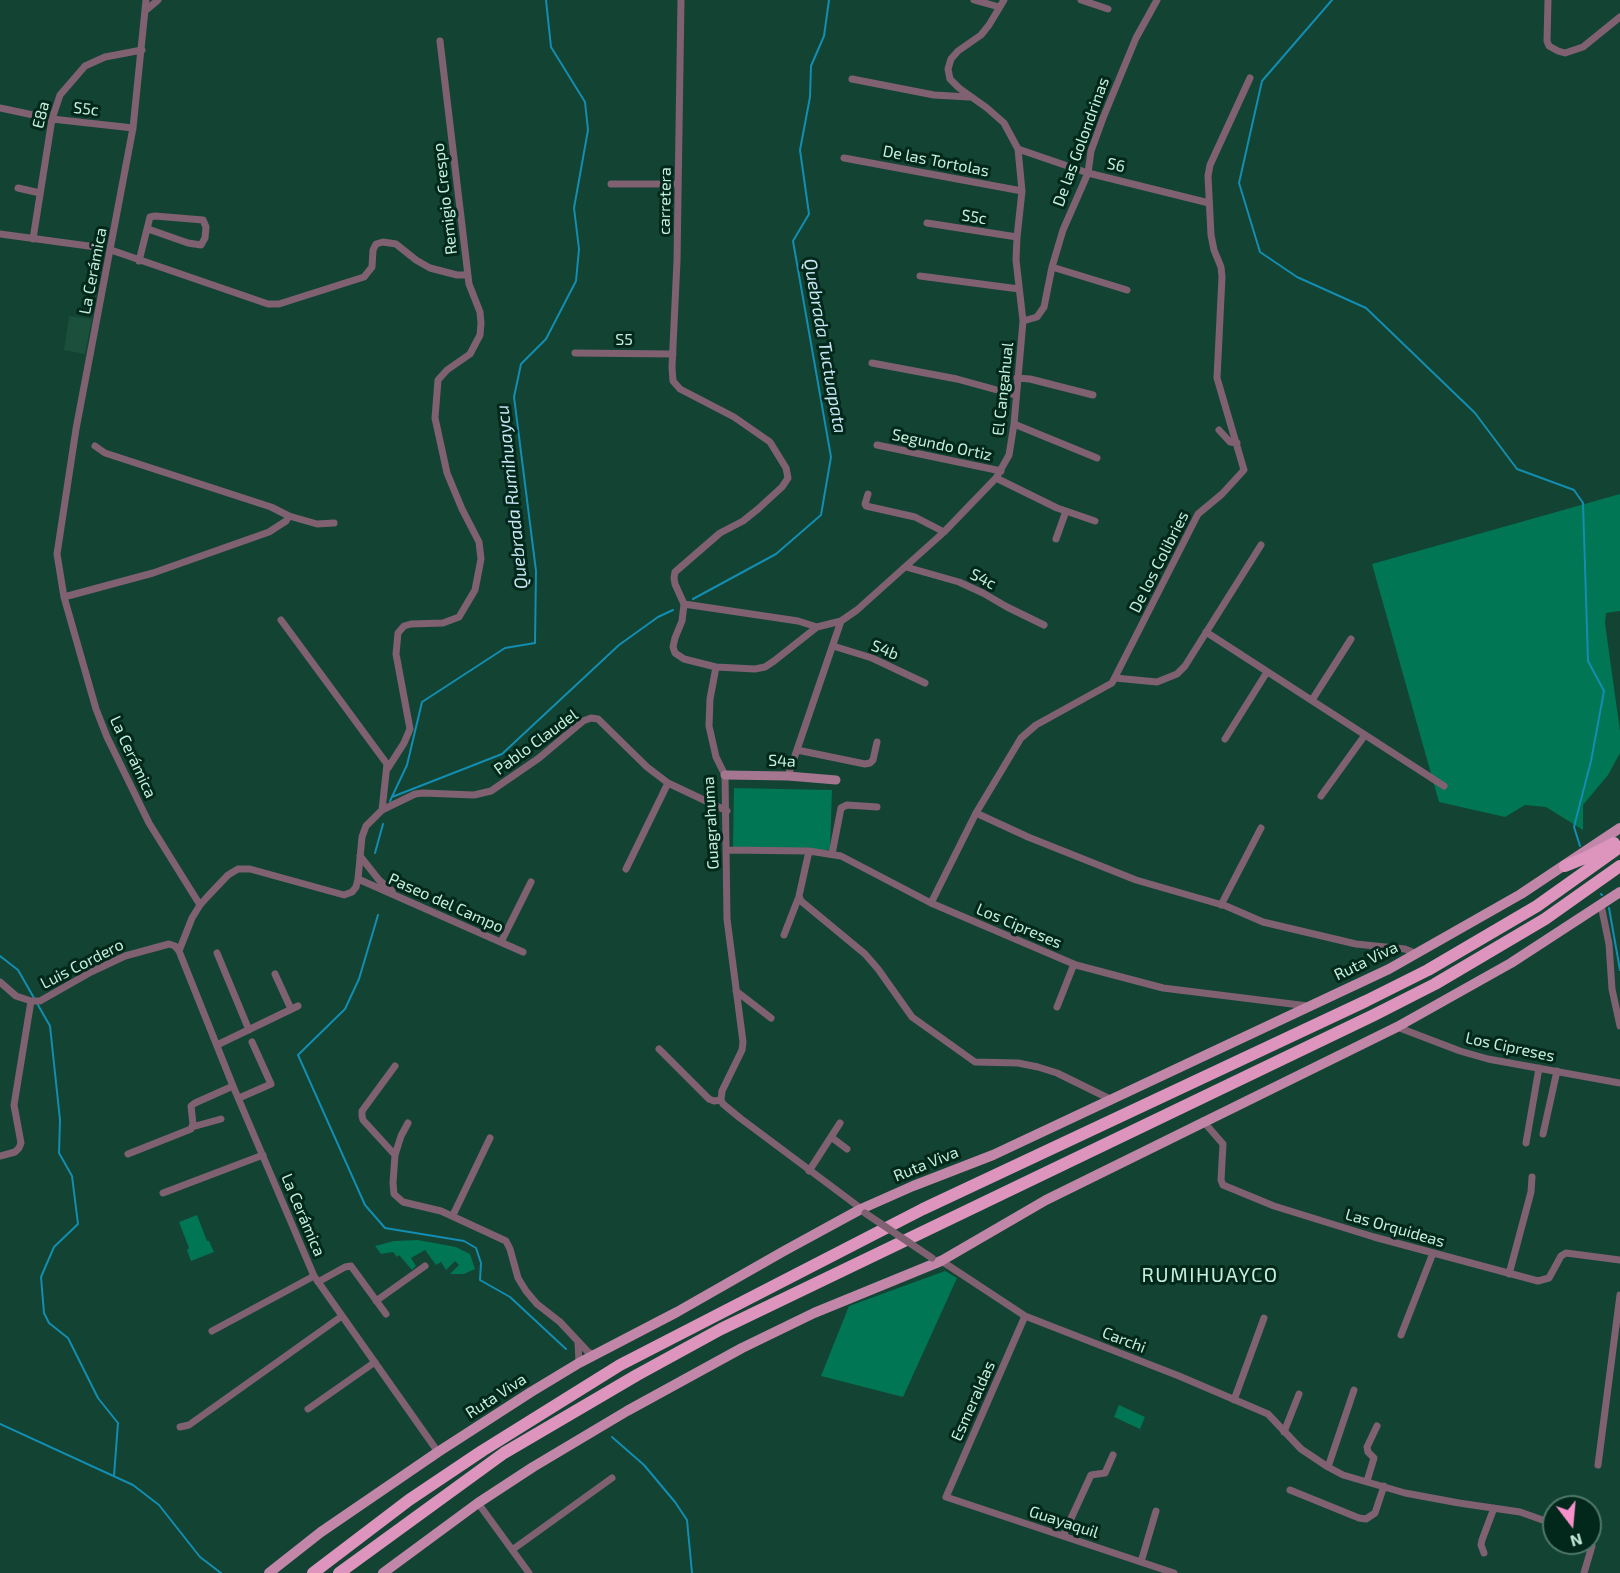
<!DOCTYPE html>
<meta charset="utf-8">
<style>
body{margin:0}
#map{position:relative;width:1620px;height:1573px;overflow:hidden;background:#134332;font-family:"Exo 2",sans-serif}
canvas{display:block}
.north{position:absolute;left:1542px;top:1495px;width:60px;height:60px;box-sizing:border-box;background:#01281b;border:2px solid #4f7868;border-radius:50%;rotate:164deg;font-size:16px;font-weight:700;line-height:24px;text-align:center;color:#c5efdb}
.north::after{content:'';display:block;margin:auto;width:21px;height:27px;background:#f890cc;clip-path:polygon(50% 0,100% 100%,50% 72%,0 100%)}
</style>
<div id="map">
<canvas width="1620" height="1573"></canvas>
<div class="north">N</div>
</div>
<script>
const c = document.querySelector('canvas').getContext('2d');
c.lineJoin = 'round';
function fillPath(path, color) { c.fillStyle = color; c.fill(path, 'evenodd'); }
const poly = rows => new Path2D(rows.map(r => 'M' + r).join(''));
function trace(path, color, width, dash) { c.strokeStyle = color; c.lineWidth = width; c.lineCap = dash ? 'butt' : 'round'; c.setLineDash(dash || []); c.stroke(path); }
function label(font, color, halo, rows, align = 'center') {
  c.font = font + ' "Exo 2",sans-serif'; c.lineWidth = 6; c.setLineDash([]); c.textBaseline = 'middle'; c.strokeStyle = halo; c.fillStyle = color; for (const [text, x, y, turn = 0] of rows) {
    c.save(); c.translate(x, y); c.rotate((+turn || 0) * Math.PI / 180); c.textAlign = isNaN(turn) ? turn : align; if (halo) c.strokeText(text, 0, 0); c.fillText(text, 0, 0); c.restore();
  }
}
fillPath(poly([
 [69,316,92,319,85,354,64,350]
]), '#1a503c');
fillPath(poly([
 [1620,494,1620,611,1606,613,1605,623,1620,731,1620,753,1608,775,1583,805,1583,830,1546,807,1525,805,1505,817,1439,802,1372,564],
 [734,788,832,790,830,850,733,847],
 [197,1215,207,1241,209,1241,214,1252,191,1261,187,1250,189,1248,179,1222],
 [418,1240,456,1247,470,1254,475,1269,464,1274,450,1274,459,1265,455,1261,446,1270,441,1262,436,1265,425,1250,411,1258,416,1266,412,1270,399,1255,397,1257,393,1252,381,1254,375,1246,394,1241],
 [945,1271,957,1278,903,1397,821,1376,849,1306],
 [1119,1405,1145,1417,1140,1429,1114,1417]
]), '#007654');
trace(poly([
 [1332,0,1262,81,1239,183,1260,252,1297,277,1366,308,1475,413,1517,469,1574,490,1583,503,1588,661,1604,691,1591,761,1574,827,1580,846],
 [693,599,776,554,821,515,831,457,793,241,809,214,800,150,810,97,811,66,824,36,829,0],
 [392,797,502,754,619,645,658,617,673,610],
 [390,801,407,765,422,702,505,648,535,643,536,571,514,397,521,364,546,339,576,281,579,249,574,208,588,130,585,102,551,47,546,0],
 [375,853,383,824],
 [1601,894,1602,895],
 [1609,908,1620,970],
 [378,915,359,979,345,1009,298,1055,365,1205,385,1228,464,1241,476,1248,481,1263,480,1280,510,1297,566,1349],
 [0,956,18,970,50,1026,60,1120,59,1153,72,1176,78,1224,54,1247,41,1277,44,1313,49,1323,68,1338,98,1398,118,1423,114,1476],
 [0,1424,133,1485,159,1505,200,1557,221,1573],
 [612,1437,644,1465,675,1502,687,1520,692,1573]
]), '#138db1', 2);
trace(poly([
 [146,0,133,128,76,429,57,554,64,597,96,709,107,737,149,823,200,905],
 [681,0,677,261,672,367,673,381,680,389,734,417,770,442,786,468,788,478,782,487,758,509,743,521,720,533,675,572,674,578,675,584,684,604,682,621,675,638,673,647,675,653,684,659,716,667,755,669,765,667,774,661,817,627,841,621,857,610,944,532,996,478,1009,455,1014,424,1023,321,1016,260,1017,237,1022,191,1018,149,1004,123,987,108,959,88,950,79,948,69,951,59,958,51,981,35,989,25,1004,0],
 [974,0,999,7],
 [1081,0,1108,9],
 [1548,0,1547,41,1549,46,1558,51,1565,53,1583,47,1620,17],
 [145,11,158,0],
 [852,79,934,95,969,97],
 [0,108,52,119,133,128],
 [1018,149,1088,173,1209,203],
 [844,158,1022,191],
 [611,184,678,184],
 [18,188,40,193],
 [927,223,1017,237],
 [0,234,96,247],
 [33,239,52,119,60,95,85,66,105,57,142,50],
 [111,250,268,304,279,304,364,277,372,267,373,250,376,244,383,242,396,244,416,260,430,268,457,275,467,275],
 [139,261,150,217,155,216,203,220,206,227,205,238,201,245,188,243,148,229],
 [1052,267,1127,290],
 [920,276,1019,289],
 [1023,321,1037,317,1044,307,1052,267,1063,230,1088,173,1091,151,1103,118,1136,38,1157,0],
 [575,353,673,354],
 [872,363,957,379,1015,395],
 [1017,378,1030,379,1093,395],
 [1014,424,1097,458],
 [1219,430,1230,442,1237,443],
 [877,445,1001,471],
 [95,446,105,453,271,507,289,516,317,524,334,523],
 [996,478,1057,508,1095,521],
 [868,494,865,504,866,506,915,517,944,532],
 [1056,539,1066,511],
 [906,567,959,582,983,593,1007,607,1044,625],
 [64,597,153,573,269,532,286,521,289,516],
 [684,604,798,621,817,627],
 [281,620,387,764,382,810],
 [1206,632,1444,786],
 [833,646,872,658,925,683],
 [716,667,710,699,709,726,716,757,725,775,727,919,743,1042,742,1050,722,1091,721,1100],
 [1115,678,1157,682,1177,674,1185,666,1261,545],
 [1312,700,1351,639],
 [1225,739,1267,672],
 [797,750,865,764,870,763,873,760,877,742],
 [388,768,404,743,410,729,396,654,398,633,404,626,411,624,443,623,459,617,475,590,481,559,479,542,462,509,447,473,435,418,438,380,447,370,470,354,480,335,481,323,480,312,469,284,440,41],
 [788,776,841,621],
 [1321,796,1365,735],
 [976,813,1028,837,1136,880,1226,906,1263,922,1356,944,1405,949,1417,954],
 [727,850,809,851,841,856,931,903,1076,965,1163,988,1308,1006],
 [809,851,799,896,801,901,865,954,878,969,912,1017,975,1062,1018,1063,1038,1067,1057,1073,1110,1099],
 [832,854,841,808,847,805,877,807],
 [360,856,379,880,392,891],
 [626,869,668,783],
 [358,879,523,952],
 [931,903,976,813,1021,738,1036,725,1112,683,1198,514,1222,494,1244,470,1217,378,1222,277,1221,267,1214,250,1211,235,1208,176,1210,165,1250,78],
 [1221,905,1261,828],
 [1601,905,1609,944,1612,989,1620,1026],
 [784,935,798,899,800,900],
 [501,942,531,882],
 [217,953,249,1030],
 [275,974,291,1009],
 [0,982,16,996,31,1001,40,1001,91,972,125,956,169,944,175,946,179,951],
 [736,991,771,1018],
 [1057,1007,1074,964],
 [1397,1027,1460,1051,1488,1059,1620,1083],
 [217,1045,298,1006],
 [659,1049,709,1099,714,1101,721,1100],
 [395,1066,362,1111,362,1116,363,1120,395,1155],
 [239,1098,271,1084,252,1042],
 [721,1100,723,1104,740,1118,863,1210],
 [1203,1121,1223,1144,1221,1180,1223,1185,1274,1206,1374,1237,1538,1281,1549,1278,1561,1256,1566,1253,1620,1260],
 [408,1123,401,1136,395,1155,393,1183,394,1194,403,1202,441,1211,506,1241,510,1249,518,1278,526,1291,537,1304,560,1322,588,1352,594,1355],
 [192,1127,221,1119],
 [1543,1134,1557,1071],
 [831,1137,847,1149],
 [1526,1143,1539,1068],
 [128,1154,191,1129,193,1124,191,1106,195,1103,233,1086],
 [0,1156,15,1152,19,1148,21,1143,14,1105,31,1001],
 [809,1171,840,1123],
 [163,1193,263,1155],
 [453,1215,490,1138],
 [940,1260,1025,1316,1179,1376,1268,1414,1301,1449,1328,1467,1343,1475,1405,1493,1459,1503,1520,1512,1554,1524],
 [1509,1274,1531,1192,1532,1177],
 [318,1282,345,1267,351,1266,386,1314],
 [376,1301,425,1266],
 [1025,1316,946,1497,1174,1573],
 [212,1331,314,1276],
 [1401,1335,1433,1253],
 [578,1342,579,1363],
 [1234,1400,1264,1318],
 [308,1409,375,1362],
 [180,1427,189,1425,342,1316],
 [1284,1432,1299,1394],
 [438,1452,314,1276,233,1086,179,951,192,918,200,905,208,896,228,875,238,869,250,869,344,895,352,892,356,887,358,879,362,837,366,826,382,810,415,794,423,793,474,795,491,791,539,758,583,721,591,718,598,719,647,767,668,783,727,811],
 [1598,1465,1620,1295],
 [1328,1467,1354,1390],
 [1367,1481,1374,1458,1368,1452,1367,1447,1377,1426],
 [1290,1490,1359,1518,1366,1519,1375,1513,1384,1486],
 [478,1503,529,1573],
 [1063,1536,1091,1475,1105,1473,1113,1455],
 [512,1550,612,1478],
 [1484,1553,1481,1545,1482,1540,1494,1508],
 [1141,1562,1156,1511],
 [1584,1573,1592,1546,1590,1538]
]), '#7f6171', 7);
trace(poly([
 [725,775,788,776,836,780]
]), '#a57690', 9);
trace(poly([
 [269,1573,321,1532,438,1452,531,1392,579,1363,677,1312,784,1251,861,1209,913,1186,993,1155,1389,969,1521,894,1620,828],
 [383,1573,478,1503,533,1467,627,1411,742,1348,814,1313,941,1261,1046,1200,1397,1027,1511,963,1620,892]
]), '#c286a8', 10);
trace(poly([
 [1565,866,1585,858,1614,843],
 [313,1573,409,1500,482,1451,620,1365,923,1209,1366,1001,1428,970,1537,906,1620,847],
 [339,1573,504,1453,637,1375,721,1329,1374,1015,1435,984,1545,919,1620,866]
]), '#dd94bd', 12);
trace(poly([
 [865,1213,932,1258]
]), '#7f6171', 7);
label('16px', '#c5efdb', '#01281b', [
 ["S5c",86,109,7],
 ["E8a",41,115,-76],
 ["De las Golondrinas",1081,142,-70],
 ["De las Tortolas",936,161,11],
 ["S6",1116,165,13],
 ["Remigio Crespo",445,199,-97],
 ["carretera",665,201,-89],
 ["S5c",974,217,9],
 ["La Cerámica",93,271,-79],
 ["S5",624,340],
 ["El Cangahual",1003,389,-84],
 ["Segundo Ortiz",942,445,12],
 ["De los Colibries",1159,562,-63],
 ["S4c",983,579,27],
 ["S4b",885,650,22],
 ["Pablo Claudel",536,742,-36],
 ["La Cerámica",133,757,65],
 ["S4a",782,761,2],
 ["Guagrahuma",711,823,-93],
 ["Paseo del Campo",446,903,24],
 ["Los Cipreses",1019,926,23],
 ["Ruta Viva",1366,961,-26],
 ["Luis Cordero",82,964,-27],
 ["Los Cipreses",1510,1047,12],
 ["Ruta Viva",926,1164,-22],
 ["La Cerámica",303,1215,67],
 ["Las Orquideas",1395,1228,16],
 ["Carchi",1124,1340,21],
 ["Ruta Viva",496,1396,-33],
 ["Esmeraldas",973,1401,-66],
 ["Guayaquil",1064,1522,18]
]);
label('italic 18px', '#c9e5f1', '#01281b', [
 ["Quebrada Tuctuapata",825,346,80],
 ["Quebrada Rumihuaycu",512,497,-96]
]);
c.letterSpacing = '1.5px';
label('20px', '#c5efdb', '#01281b', [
 ["RUMIHUAYCO",1210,1275]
]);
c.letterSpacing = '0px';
</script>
